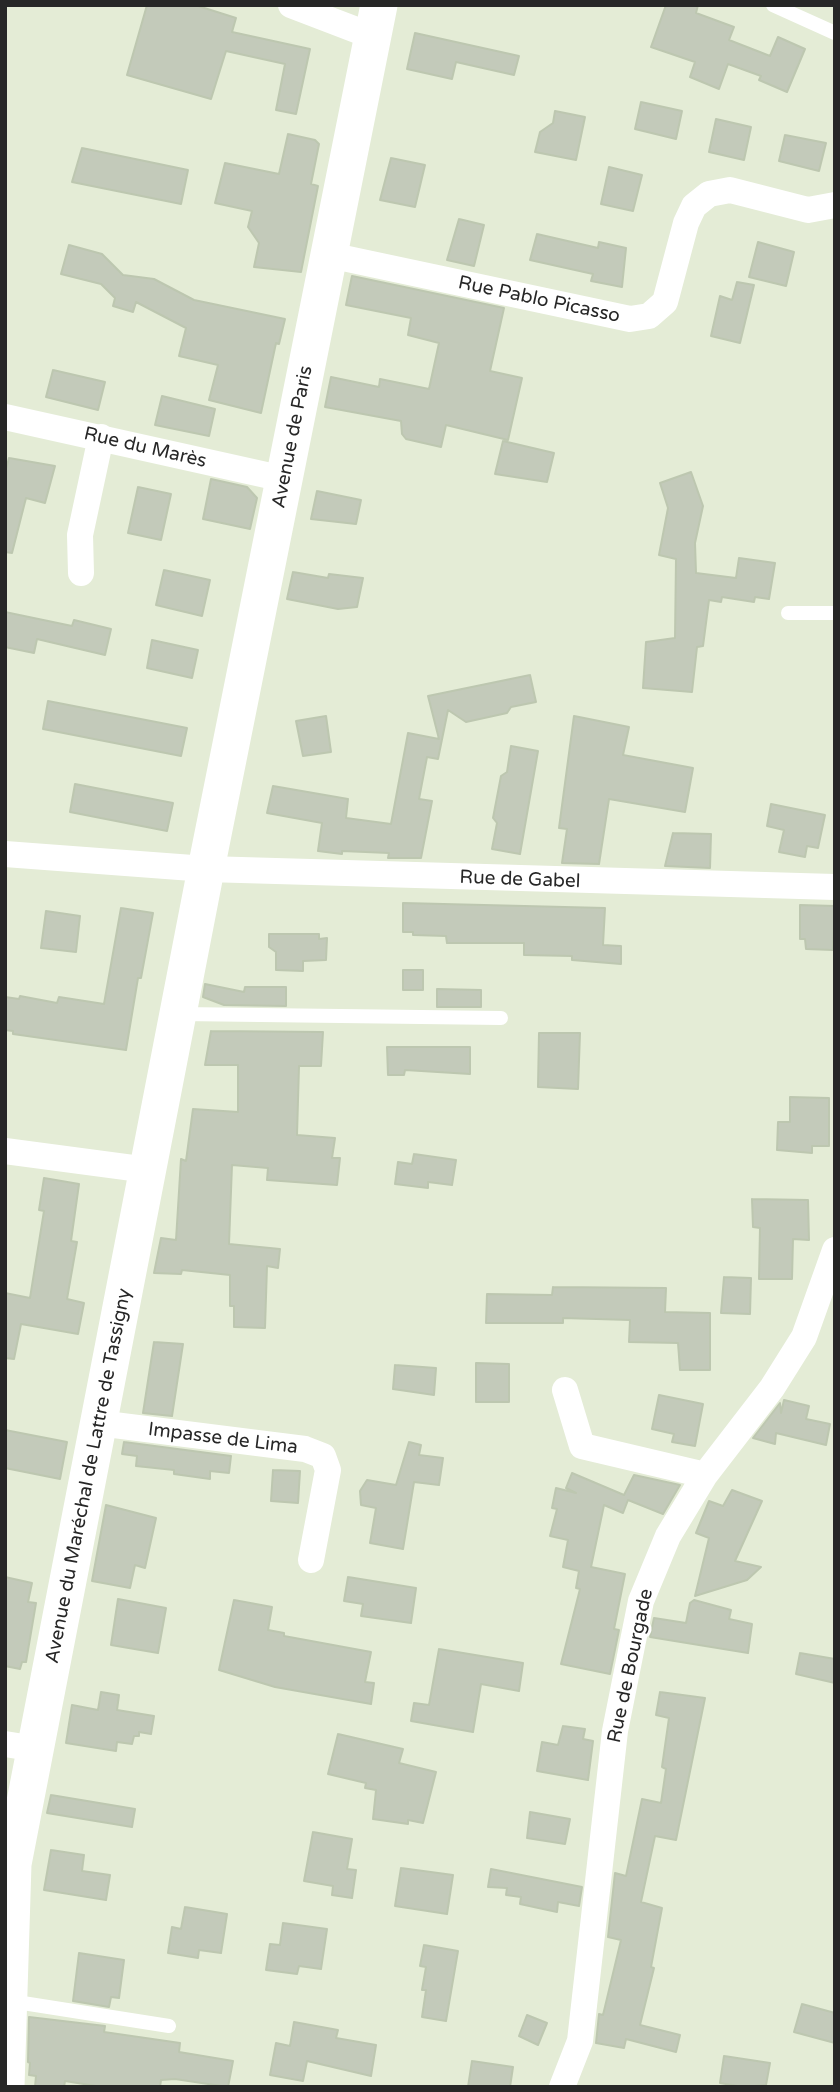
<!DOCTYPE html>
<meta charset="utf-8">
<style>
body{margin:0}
#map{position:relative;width:840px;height:2092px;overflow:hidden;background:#e4ecd6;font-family:"Varela Round",sans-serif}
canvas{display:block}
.frame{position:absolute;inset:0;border:7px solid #272727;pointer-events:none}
</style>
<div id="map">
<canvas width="840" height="2092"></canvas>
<div class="frame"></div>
</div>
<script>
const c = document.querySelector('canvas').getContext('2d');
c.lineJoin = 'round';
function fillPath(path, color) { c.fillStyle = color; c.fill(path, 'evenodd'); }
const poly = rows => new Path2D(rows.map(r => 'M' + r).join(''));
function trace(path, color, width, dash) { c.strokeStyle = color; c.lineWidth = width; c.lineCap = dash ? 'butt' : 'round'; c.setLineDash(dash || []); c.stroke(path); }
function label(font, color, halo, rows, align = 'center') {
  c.font = font + ' "Varela Round",sans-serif'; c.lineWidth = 6; c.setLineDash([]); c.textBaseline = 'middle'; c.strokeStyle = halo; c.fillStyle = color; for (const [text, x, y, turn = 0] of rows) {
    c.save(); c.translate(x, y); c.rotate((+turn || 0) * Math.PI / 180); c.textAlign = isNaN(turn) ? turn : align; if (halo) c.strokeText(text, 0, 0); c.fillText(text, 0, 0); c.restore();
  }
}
const building = poly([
 [147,5,195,5,236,18,232,32,310,49,296,114,276,110,285,64,226,51,211,99,127,75,147,5],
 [666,5,698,5,696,13,734,27,729,40,770,56,778,37,805,49,787,92,759,80,761,76,728,64,719,89,690,77,695,62,651,47,666,5],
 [415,33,519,56,514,75,456,62,452,79,407,69,415,33],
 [641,102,682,111,676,139,635,129,641,102],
 [555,111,585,117,576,160,535,152,540,132,553,123,555,111],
 [716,119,751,127,744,160,709,152,716,119],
 [288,134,315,140,319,144,311,184,318,186,301,272,254,267,259,243,248,227,252,211,215,203,225,163,279,174,288,134],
 [785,135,826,143,819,171,779,161,785,135],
 [82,148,188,170,181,204,72,182,82,148],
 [391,158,425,165,415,207,380,200,391,158],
 [609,167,642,175,633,211,601,204,609,167],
 [459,219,484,225,474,266,447,260,459,219],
 [537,234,598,248,599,242,626,248,622,287,591,281,593,274,530,260,537,234],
 [758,242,794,252,786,286,749,277,758,242],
 [69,245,102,254,123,275,154,279,194,300,285,319,279,344,276,343,261,413,209,400,218,365,179,356,186,328,136,302,133,312,113,306,115,298,101,284,61,274,69,245],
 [352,276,504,308,490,371,522,378,508,440,446,425,441,447,406,439,402,434,401,421,325,407,331,377,379,387,380,379,429,389,439,343,408,335,411,318,346,305,352,276],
 [737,282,754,285,740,343,711,336,720,296,732,300,737,282],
 [53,370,105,382,98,410,46,397,53,370],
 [162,396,215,409,209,436,155,425,162,396],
 [503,441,554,453,547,482,495,474,503,441],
 [9,458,55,466,45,503,26,498,12,553,5,552,5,473,9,458],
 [691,472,703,506,695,543,696,573,736,578,739,558,775,563,769,599,755,597,754,602,722,597,721,602,709,600,703,646,697,647,692,692,643,688,646,642,675,638,676,559,659,555,668,508,660,483,691,472],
 [211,479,247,487,257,498,250,529,203,519,211,479],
 [138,487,171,494,161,540,128,533,138,487],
 [317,491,361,500,356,524,311,519,317,491],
 [164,570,210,580,202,616,156,605,164,570],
 [293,572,328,578,329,574,363,578,357,607,338,609,287,599,293,572],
 [5,612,72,626,74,620,111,629,105,655,37,639,34,653,5,647,5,612],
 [152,640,198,650,192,678,147,668,152,640],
 [530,675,536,702,511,707,507,713,466,722,448,710,438,759,427,757,419,799,432,801,421,858,388,858,389,853,342,851,342,854,318,851,322,823,267,813,273,786,348,799,346,818,391,824,408,733,439,739,428,696,530,675],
 [48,701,187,728,181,756,43,729,48,701],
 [326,716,331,752,303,756,296,721,326,716],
 [574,716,629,727,623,755,693,768,685,812,609,799,599,864,562,863,567,829,559,828,574,716],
 [511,746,538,751,520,854,492,849,497,823,493,818,501,776,507,772,511,746],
 [75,784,173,803,167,831,70,812,75,784],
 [771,804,825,815,818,848,807,846,805,857,779,852,784,830,767,826,771,804],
 [673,833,711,834,710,868,665,866,673,833],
 [403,903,605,908,603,945,621,946,621,964,572,960,572,956,524,955,524,943,447,943,446,936,413,935,413,932,403,932,403,903],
 [800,905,835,906,833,950,806,949,805,939,800,939,800,905],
 [121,908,153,913,141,978,138,978,126,1050,13,1034,13,1031,5,1030,5,997,19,999,20,996,57,1003,59,997,104,1004,121,908],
 [46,911,80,916,76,952,41,948,46,911],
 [269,934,319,934,319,939,327,938,326,960,303,961,303,971,276,970,276,952,269,947,269,934],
 [403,970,423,970,423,990,403,990,403,970],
 [205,984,244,992,245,987,286,987,286,1006,224,1005,203,997,205,984],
 [437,989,481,990,481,1007,437,1007,437,989],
 [211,1031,323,1032,321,1066,299,1066,297,1135,335,1138,332,1158,340,1158,337,1185,267,1180,268,1168,232,1165,229,1244,280,1249,278,1268,267,1266,265,1328,234,1327,234,1306,230,1306,230,1275,182,1270,181,1274,154,1273,161,1238,176,1240,181,1159,186,1161,193,1109,238,1112,238,1065,205,1065,211,1031],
 [539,1033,580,1033,578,1089,538,1087,539,1033],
 [387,1047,470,1047,470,1074,405,1070,404,1075,388,1075,387,1047],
 [790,1097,829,1098,829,1146,812,1146,812,1153,777,1150,778,1122,790,1122,790,1097],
 [414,1154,456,1160,452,1185,428,1182,428,1188,395,1184,398,1162,412,1164,414,1154],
 [44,1178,79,1184,71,1241,77,1242,67,1299,84,1303,78,1334,21,1324,14,1359,5,1358,5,1293,30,1298,44,1211,39,1210,44,1178],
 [752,1199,808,1200,809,1240,793,1239,792,1279,759,1279,760,1228,753,1227,752,1199],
 [724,1277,751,1278,750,1314,721,1313,724,1277],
 [553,1287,666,1288,665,1312,710,1313,710,1370,680,1370,678,1343,629,1342,630,1320,563,1318,563,1323,486,1323,487,1294,552,1295,553,1287],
 [154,1342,183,1344,172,1416,143,1413,154,1342],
 [476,1363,509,1364,509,1402,476,1402,476,1363],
 [395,1365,436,1368,434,1395,393,1389,395,1365],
 [659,1395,703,1404,695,1446,672,1442,674,1434,652,1429,659,1395],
 [784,1400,809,1406,806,1419,830,1424,826,1445,776,1433,775,1444,753,1438,780,1403,781,1413,784,1400],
 [5,1430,67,1442,60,1479,5,1468,5,1430],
 [124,1442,231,1456,229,1473,210,1471,210,1479,174,1474,174,1470,136,1466,137,1456,122,1454,124,1442],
 [409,1442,421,1445,419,1455,443,1458,439,1485,414,1482,403,1549,370,1543,376,1508,361,1505,360,1491,367,1480,396,1485,409,1442],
 [273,1470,300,1471,298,1503,271,1501,273,1470],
 [572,1473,624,1495,634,1475,680,1485,663,1514,628,1500,623,1513,604,1505,591,1567,625,1574,614,1629,619,1630,610,1674,561,1664,580,1589,576,1588,579,1571,563,1567,568,1540,550,1536,557,1509,552,1508,556,1488,576,1493,566,1488,572,1473],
 [732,1490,762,1501,735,1561,761,1567,747,1580,695,1596,709,1538,696,1533,709,1501,723,1506,732,1490],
 [106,1505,156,1518,145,1568,135,1565,130,1588,92,1581,106,1505],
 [5,1577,32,1583,28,1602,36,1603,26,1662,22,1662,20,1669,5,1666,5,1577],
 [348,1577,416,1588,411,1623,361,1616,363,1604,344,1601,348,1577],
 [118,1599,166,1608,158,1653,111,1645,118,1599],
 [234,1600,272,1607,268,1630,284,1633,284,1636,371,1652,365,1682,374,1683,371,1704,275,1687,219,1670,234,1600],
 [694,1600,731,1610,729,1619,752,1624,748,1653,650,1637,654,1618,686,1623,690,1603,694,1600],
 [439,1649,523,1663,519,1691,481,1684,473,1732,411,1721,414,1703,429,1705,439,1649],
 [800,1653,835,1659,835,1683,796,1674,800,1653],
 [101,1692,119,1695,117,1710,154,1716,151,1734,139,1732,139,1736,134,1736,132,1744,117,1742,116,1751,66,1743,72,1705,98,1710,101,1692],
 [660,1692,705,1698,676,1840,655,1836,641,1902,662,1908,651,1967,654,1968,640,2025,680,2035,676,2052,626,2039,624,2048,596,2043,599,2014,603,2015,621,1940,608,1937,615,1873,626,1876,642,1799,661,1803,666,1769,662,1767,669,1718,656,1715,660,1692],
 [563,1726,585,1729,583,1739,593,1741,588,1780,537,1771,542,1742,558,1745,563,1726],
 [338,1734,403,1749,399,1763,436,1772,423,1823,408,1820,408,1824,373,1819,376,1790,365,1788,366,1783,328,1774,338,1734],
 [51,1795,135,1809,132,1827,47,1813,51,1795],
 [530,1812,570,1819,565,1844,527,1838,530,1812],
 [313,1832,352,1839,347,1869,356,1870,352,1898,332,1895,333,1886,304,1881,313,1832],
 [51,1850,84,1855,82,1871,110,1875,106,1900,44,1890,51,1850],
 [401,1868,453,1875,447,1914,395,1906,401,1868],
 [491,1869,582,1887,579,1906,558,1902,557,1912,520,1904,521,1897,506,1895,507,1888,488,1887,491,1869],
 [185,1907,227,1914,221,1953,199,1950,198,1958,168,1953,172,1927,181,1929,185,1907],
 [283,1923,327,1929,321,1969,299,1966,297,1974,266,1970,270,1944,280,1945,283,1923],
 [424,1945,458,1951,446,2021,422,2017,426,1990,422,1990,426,1967,420,1966,424,1945],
 [79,1953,124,1960,119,1998,111,1997,109,2007,73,2001,79,1953],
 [802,2004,835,2013,835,2043,794,2032,802,2004],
 [527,2015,547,2023,538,2045,519,2036,527,2015],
 [29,2017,105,2026,104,2032,180,2043,179,2052,233,2061,228,2087,175,2079,161,2080,160,2087,102,2087,65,2081,64,2087,35,2087,36,2076,29,2075,30,2063,28,2062,29,2017],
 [294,2022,338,2030,336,2038,376,2045,371,2076,307,2061,303,2081,270,2075,276,2043,290,2046,294,2022],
 [724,2056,770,2063,766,2085,743,2087,720,2083,724,2056],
 [472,2061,513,2067,510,2087,468,2087,472,2061]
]);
fillPath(building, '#c3caba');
trace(building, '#bdc7b0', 2);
trace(poly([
 [773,5,835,33],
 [788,613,835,613],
 [180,1014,501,1018],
 [10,2001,169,2026]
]), '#fff', 14);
trace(poly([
 [291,5,372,36],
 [329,255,630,319,649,316,665,302,686,223,694,206,709,194,730,190,808,210,835,205],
 [5,417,284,479],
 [81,573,80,535,101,437],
 [5,854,206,869,835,887],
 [5,1151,148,1170],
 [565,1390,582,1446,705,1475],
 [98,1423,305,1449,323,1456,328,1470,311,1560],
 [5,1744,36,1749],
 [562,2087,580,2041,615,1731,641,1601,668,1536,705,1475,772,1388,804,1337,835,1250]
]), '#fff', 26);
trace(poly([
 [6,2087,13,1864,206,869,379,5]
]), '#fff', 37);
label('19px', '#272727', '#fff', [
 ["Rue Pablo Picasso",539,300,12],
 ["Avenue de Paris",293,437,-79],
 ["Rue du Marès",145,448,13],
 ["Rue de Gabel",520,880,2],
 ["Impasse de Lima",223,1439,7],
 ["Avenue du Maréchal de Lattre de Tassigny",89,1476,-79],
 ["Rue de Bourgade",631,1666,-78]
]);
</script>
